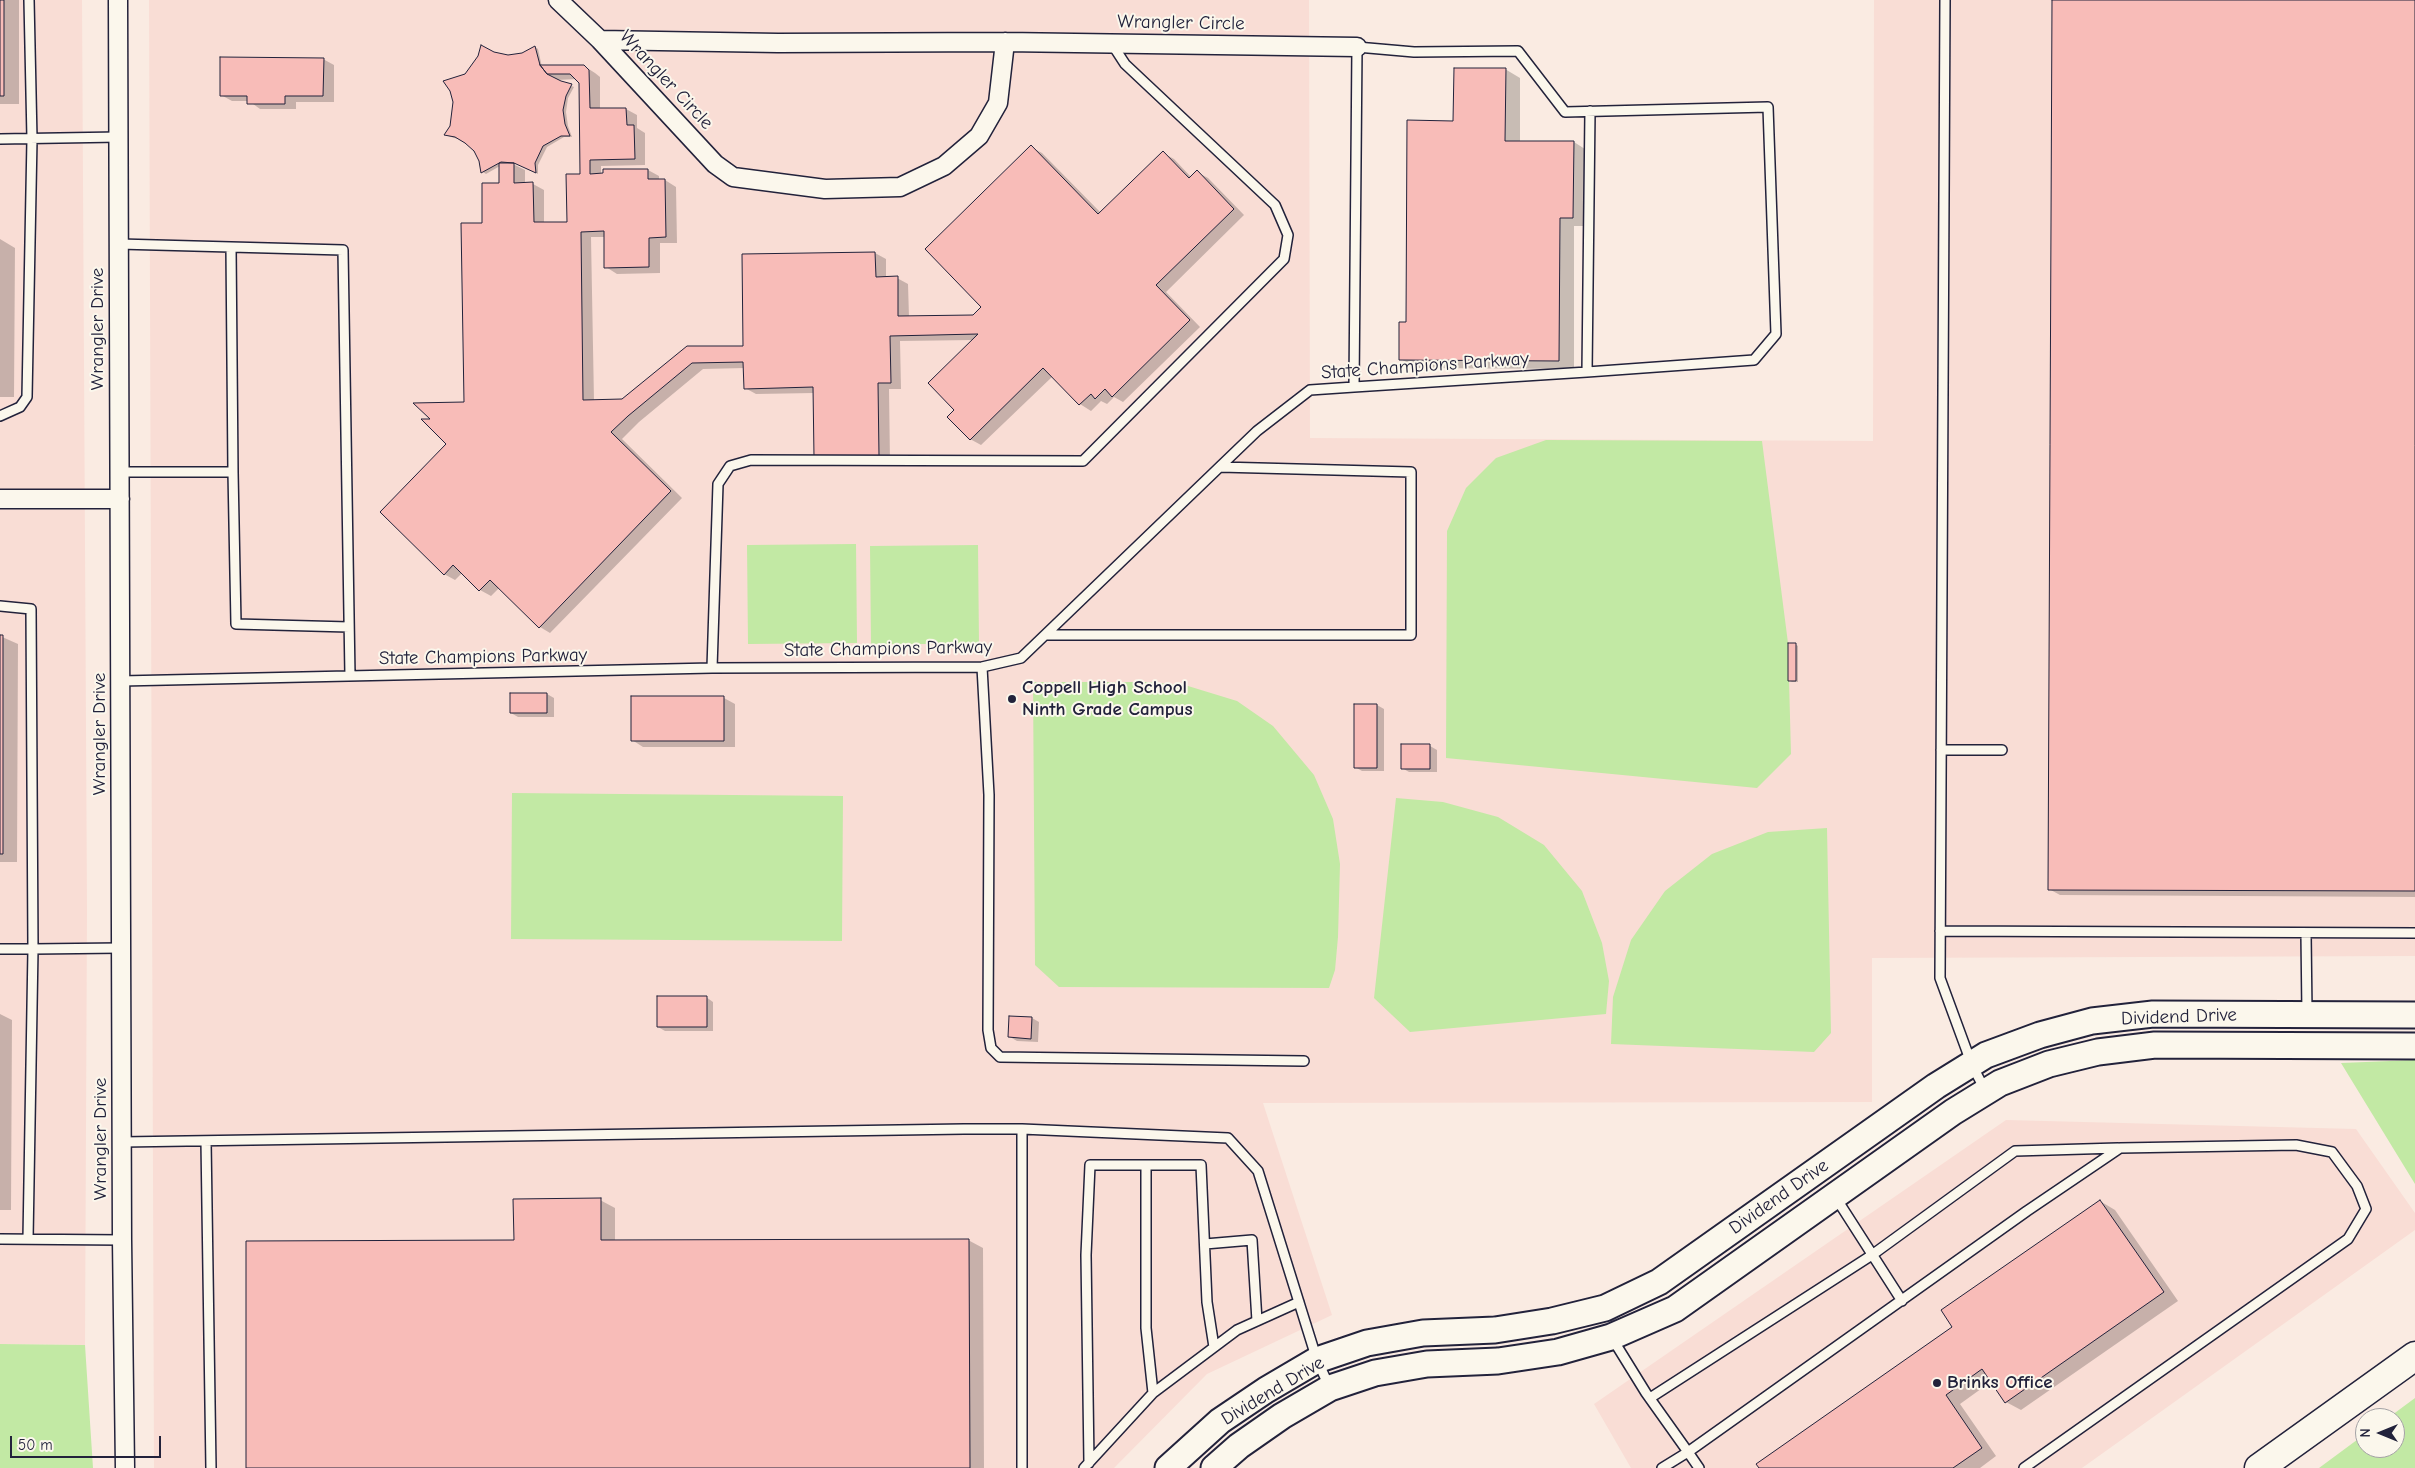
<!DOCTYPE html>
<style>
body{margin:0}
#map{position:relative;width:2415px;height:1468px;overflow:hidden;background:#faebe2;font-family:"Comic Neue",sans-serif}
canvas{display:block}
.north{position:absolute;left:2355px;top:1408px;width:50px;height:50px;box-sizing:border-box;background:#fbf7ec;border:1px solid #a4a2a5;border-radius:50%;rotate:270deg;font-size:14px;font-weight:700;line-height:20px;text-align:center;color:#22223b}
.north::after{content:'';display:block;margin:auto;width:18px;height:22px;background:#22223b;clip-path:polygon(50% 0,100% 100%,50% 72%,0 100%)}
.scale{position:absolute;left:10px;top:1436px;width:151px;height:22px;box-sizing:border-box;border:2px solid #22223b;border-top:0;padding-left:6px;font-size:15px;line-height:18px;white-space:nowrap;color:#22223b;-webkit-text-stroke:4px #fbf7ec;paint-order:stroke}
</style>
<div id="map">
<canvas width="2415" height="1468"></canvas>
<div class="north">N</div>
<div class="scale">50 m</div>
</div>
<script>
const c = document.querySelector('canvas').getContext('2d');
c.lineJoin = 'round';
function fillPath(path, color) { c.fillStyle = color; c.fill(path, 'evenodd'); }
const poly = rows => new Path2D(rows.map(r => 'M' + r).join(''));
function trace(path, color, width, dash) { c.strokeStyle = color; c.lineWidth = width; c.lineCap = dash ? 'butt' : 'round'; c.setLineDash(dash || []); c.stroke(path); }
function label(font, color, halo, rows, align = 'center') {
  c.font = font + ' "Comic Neue",sans-serif'; c.lineWidth = 4; c.setLineDash([]); c.textBaseline = 'middle'; c.strokeStyle = halo; c.fillStyle = color; for (const [text, x, y, turn = 0] of rows) {
    c.save(); c.translate(x, y); c.rotate((+turn || 0) * Math.PI / 180); c.textAlign = isNaN(turn) ? turn : align; if (halo) c.strokeText(text, 0, 0); c.fillText(text, 0, 0); c.restore();
  }
}
fillPath(poly([
 [0,0,82,0,87,910,85,1345,0,1344],
 [149,0,1309,0,1310,438,1873,441,1874,0,2415,0,2415,956,1872,958,1872,1102,1263,1103,1332,1315,1207,1374,1114,1468,154,1468],
 [2006,1120,2356,1129,2415,1213,2415,1230,2082,1468,1631,1468,1594,1404]
]), '#f9ddd5');
fillPath(poly([
 [1546,440,1762,441,1788,643,1791,754,1757,788,1446,758,1447,531,1466,488,1496,458],
 [856,544,857,643,748,644,747,545],
 [978,545,979,644,871,644,870,546],
 [1033,682,1149,682,1188,686,1237,701,1273,726,1314,775,1333,819,1340,864,1338,937,1335,970,1329,988,1059,987,1035,965],
 [512,793,843,796,842,941,511,939],
 [1396,798,1443,802,1498,817,1544,845,1582,891,1602,943,1609,981,1606,1014,1410,1032,1374,998],
 [1827,828,1831,1033,1814,1052,1611,1044,1613,997,1631,940,1665,891,1712,854,1768,832],
 [2415,1060,2415,1184,2341,1063],
 [0,1344,85,1345,93,1468,0,1468],
 [2415,1398,2415,1468,2319,1468,2365,1434,2365,1448,2395,1448,2395,1418,2388,1418]
]), '#c2e9a4');
fillPath(poly([
 [0,0,19,0,19,104,0,104],
 [2053,0,2415,0,2415,897,2060,895,2049,889],
 [535,47,538,49,542,67,584,66,595,73,600,77,600,109,626,109,637,115,637,128,645,133,645,165,601,166,601,175,648,170,659,176,659,181,665,180,676,187,677,243,660,243,660,273,617,274,606,267,605,237,591,237,594,401,623,401,687,348,744,347,743,255,875,253,886,259,886,278,897,278,908,284,909,317,974,316,983,307,1031,147,1042,153,1101,213,1163,153,1174,159,1191,177,1197,172,1208,178,1244,215,1166,292,1200,327,1123,402,1114,397,1107,404,1101,401,1091,411,1080,404,1053,376,981,445,970,439,956,410,974,340,900,341,901,389,889,389,890,462,826,463,814,393,756,394,745,388,745,368,703,369,639,422,622,439,682,498,550,633,540,627,500,587,491,596,480,590,462,573,455,580,444,574,448,444,433,421,465,404,484,224,500,184,500,166,486,174,483,172,481,161,467,142,445,135,451,126,466,75,493,53,508,56,523,54],
 [577,79,580,82,581,175,568,223,544,223,544,190,533,184,525,184,525,170,513,164,518,164,538,174,538,165,547,147,564,137,572,137,568,126,566,112,568,98,574,87,556,80],
 [323,59,334,65,334,102,296,102,296,109,260,109,249,101,232,101,221,95],
 [1505,69,1520,78,1520,142,1574,142,1588,151,1588,226,1574,226,1574,369,1415,368,1401,359,1455,122],
 [0,239,15,248,14,397,0,397],
 [0,636,18,644,17,862,0,862],
 [1795,644,1798,646,1798,682,1792,682,1789,680],
 [511,694,547,694,554,698,554,717,518,717,511,713],
 [724,698,735,704,735,747,643,747,632,740],
 [1377,705,1384,709,1384,771,1362,771,1355,767],
 [1430,746,1437,750,1437,772,1409,772,1402,768],
 [706,997,713,1002,713,1031,665,1031,658,1027],
 [0,1014,12,1020,11,1210,0,1210],
 [1032,1018,1039,1022,1038,1042,1017,1041,1010,1037],
 [600,1200,615,1208,615,1241,968,1240,983,1248,984,1468,248,1468,515,1242],
 [2100,1201,2115,1210,2178,1301,2021,1410,2006,1402,1992,1381,1960,1404,1996,1456,1980,1468,1760,1468,1954,1327]
]), '#0003');
const building = poly([
 [0,0,4,0,4,96,0,96,0,0],
 [2052,0,2415,0,2415,891,2048,890,2052,0],
 [481,45,494,52,508,55,522,53,535,46,540,65,547,74,561,81,572,84,566,96,563,110,565,124,570,136,561,136,543,146,535,163,536,173,514,163,501,162,481,173,479,161,474,151,465,143,455,137,444,135,450,126,453,102,450,91,443,81,465,74,478,56,481,45],
 [220,57,324,58,323,96,285,96,285,104,247,104,247,96,220,96,220,57],
 [540,65,584,65,589,70,590,108,626,108,627,125,634,125,635,159,590,160,590,174,603,173,603,169,648,169,648,179,665,179,666,237,649,238,649,267,604,268,604,231,581,232,583,400,622,399,687,346,743,346,742,254,875,252,876,277,898,276,898,316,973,315,981,307,925,249,1031,145,1098,214,1163,151,1189,178,1197,170,1234,209,1156,285,1190,320,1112,397,1105,389,1095,399,1091,394,1079,405,1043,368,970,440,947,417,954,410,928,383,978,334,890,336,891,383,878,383,879,456,814,457,813,387,744,389,743,362,692,363,628,416,611,432,671,491,539,628,490,580,479,591,453,565,444,575,380,512,446,444,421,419,430,419,413,403,464,402,461,223,482,223,482,183,499,183,499,163,514,163,514,183,533,182,534,222,567,222,566,174,580,174,579,83,570,74,547,74,540,65],
 [1454,68,1506,68,1505,141,1574,141,1573,218,1560,218,1559,361,1399,360,1399,322,1406,322,1407,120,1453,121,1454,68],
 [0,635,3,635,3,854,0,854,0,635],
 [1788,643,1796,643,1796,681,1788,681,1788,643],
 [510,693,547,693,547,713,510,713,510,693],
 [631,696,724,696,724,741,631,741,631,696],
 [1354,704,1377,704,1377,768,1354,768,1354,704],
 [1401,744,1430,744,1430,769,1401,769,1401,744],
 [657,996,707,996,707,1027,657,1027,657,996],
 [1009,1016,1032,1017,1031,1039,1008,1037,1009,1016],
 [601,1198,601,1240,969,1239,970,1468,246,1468,246,1241,514,1240,513,1199,601,1198],
 [2100,1200,2164,1292,2005,1403,1982,1369,1946,1395,1982,1448,1953,1468,1759,1468,1756,1464,1952,1327,1941,1310,2100,1200]
]);
fillPath(building, '#f8bcb8');
trace(building, '#22223b', 1);
const lane = poly([
 [1945,0,1940,978,1972,1065,1985,1090],
 [0,139,119,137],
 [119,244,343,250,350,676],
 [231,247,233,472],
 [1587,372,1590,111],
 [0,416,20,407,27,397,32,139,29,0],
 [120,472,233,472,236,624,349,627],
 [0,606,31,609,33,949,121,948],
 [1045,635,1411,635,1411,472,1220,467],
 [982,667,989,795,988,1030,991,1048,1000,1057,1304,1061],
 [712,668,718,484,730,466,751,460,1083,461,1284,259,1288,235,1275,205,1125,64,1112,44],
 [121,681,712,668,982,667,1021,658,1257,431,1310,390,1354,387,1587,372,1754,360,1776,334,1768,107,1565,112,1518,51,1414,52,1357,47,1354,387],
 [1941,750,2002,750],
 [1940,931,2415,933],
 [2306,934,2307,1013],
 [0,949,33,949,28,1239],
 [1022,1129,1022,1468],
 [206,1141,211,1468],
 [122,1142,964,1129,1022,1129,1228,1138,1258,1171,1317,1360,1329,1386],
 [1146,1165,1146,1328,1153,1393],
 [1836,1198,1902,1301],
 [0,1239,122,1240],
 [1205,1244,1252,1240,1257,1321],
 [1612,1338,1646,1393,1688,1452,1662,1468],
 [1650,1398,1872,1255,2015,1151,2118,1148],
 [1089,1463,1086,1255,1090,1165,1201,1165,1207,1302,1214,1347],
 [1084,1468,1153,1393,1237,1330,1299,1302],
 [1699,1468,1688,1452,2027,1211,2120,1148,2296,1145,2332,1152,2357,1186,2366,1209,2348,1239,2024,1468]
]);
const street = poly([
 [118,0,122,1240,125,1468],
 [558,0,600,40,715,164,733,177,825,189,900,187,944,166,979,136,998,103,1005,42],
 [600,40,778,43,1005,42,1357,47],
 [0,499,120,499]
]);
const secondary = poly([
 [1168,1468,1220,1421,1266,1390,1317,1360,1367,1343,1423,1333,1495,1330,1552,1321,1605,1308,1659,1282,1936,1086,1986,1055,2040,1035,2092,1021,2153,1014,2415,1015],
 [1214,1468,1239,1446,1282,1416,1330,1388,1375,1373,1427,1364,1498,1361,1558,1352,1611,1337,1675,1309,1953,1112,2000,1083,2049,1064,2098,1052,2155,1045,2415,1046]
]);
const highway = poly([
 [2259,1468,2415,1356]
]);
trace(lane, '#22223b', 12);
trace(street, '#22223b', 21);
trace(secondary, '#22223b', 29);
trace(highway, '#22223b', 31);
trace(lane, '#fbf7ec', 9);
trace(street, '#fbf7ec', 18);
trace(secondary, '#fbf7ec', 25);
trace(highway, '#fbf7ec', 28);
for (const [x, y, r, color] of [
 [1012,699,5,"#22223b"],
 [1937,1383,5,"#22223b"]
]) { const dot = new Path2D(); dot.arc(x, y, r, 0, 2 * Math.PI); c.fillStyle = color; c.fill(dot); trace(dot, '#fbf7ec', 2); }
label('19px', '#22223b', '#fbf7ec', [
 ["Wrangler Circle",1181,23,1],
 ["Wrangler Circle",666,80,47],
 ["Wrangler Drive",98,329,-90],
 ["State Champions Parkway",1425,366,-4],
 ["State Champions Parkway",888,649,-1],
 ["State Champions Parkway",483,657,-1],
 ["Wrangler Drive",100,734,-90],
 ["Dividend Drive",2179,1017,-2],
 ["Wrangler Drive",101,1139,-90],
 ["Dividend Drive",1779,1197,-35],
 ["Dividend Drive",1273,1391,-31]
]);
label('bold 19px', '#22223b', '#fbf7ec', [
 ["Coppell High School",1022,688],
 ["Ninth Grade Campus",1022,710],
 ["Brinks Office",1947,1383]
], 'left');
</script>
